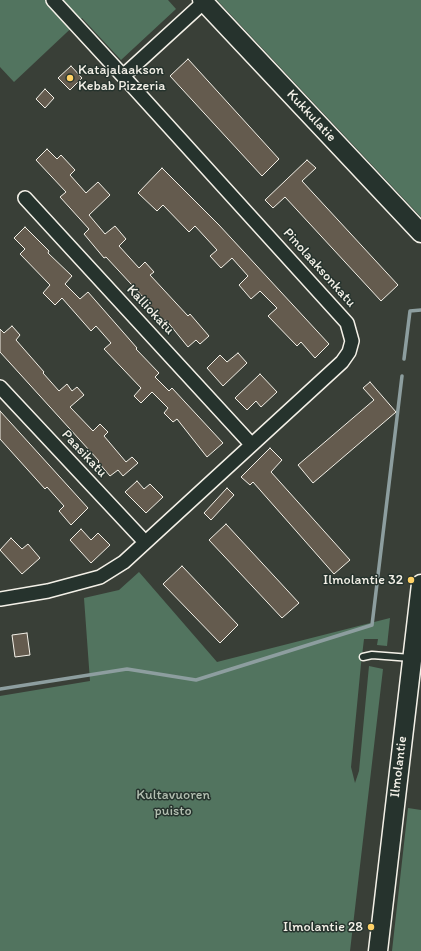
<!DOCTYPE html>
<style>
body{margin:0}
canvas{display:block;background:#393f37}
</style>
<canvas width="421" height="951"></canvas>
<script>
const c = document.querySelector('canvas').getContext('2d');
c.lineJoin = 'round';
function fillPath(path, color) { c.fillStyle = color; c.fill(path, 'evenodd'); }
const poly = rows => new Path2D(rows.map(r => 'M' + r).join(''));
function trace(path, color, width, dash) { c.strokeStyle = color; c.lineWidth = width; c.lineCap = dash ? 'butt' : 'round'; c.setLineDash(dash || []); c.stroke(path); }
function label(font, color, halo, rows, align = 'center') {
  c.font = font + ' Itim,sans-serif'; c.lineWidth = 3; c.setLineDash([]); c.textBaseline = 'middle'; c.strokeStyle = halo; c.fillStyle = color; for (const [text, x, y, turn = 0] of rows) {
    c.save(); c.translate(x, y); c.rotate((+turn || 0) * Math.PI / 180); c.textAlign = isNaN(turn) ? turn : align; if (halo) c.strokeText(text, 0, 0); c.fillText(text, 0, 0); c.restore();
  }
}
fillPath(poly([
 [0,0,168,0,176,9,121,60,82,18,14,82,0,67],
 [217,0,421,0,421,217],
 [139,572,217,662,390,618,387,646,377,645,378,639,364,639,361,664,351,767,355,783,359,771,369,666,383,669,350,951,0,951,0,696,90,681,84,598,119,590],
 [408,808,421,810,421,951,392,951]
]), '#52745f');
trace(poly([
 [404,359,410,311,421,310],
 [0,689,127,669,196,680,372,625,402,376]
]), '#8d9e9f', 3.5);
const building = poly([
 [188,59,279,159,262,176,170,76,188,59],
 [71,66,82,78,70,90,58,78,71,66],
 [45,89,54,98,45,108,36,99,45,89],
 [47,149,57,159,61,155,75,170,70,175,86,193,98,182,110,195,89,215,105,234,115,226,126,239,119,246,139,268,145,262,154,272,150,275,188,316,190,314,209,336,200,344,196,340,188,347,166,320,163,322,143,300,144,298,106,257,104,258,84,234,89,229,60,197,66,192,36,160,47,149],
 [307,160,316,168,302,181,398,285,381,301,285,197,273,208,265,200,307,160],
 [162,168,219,225,329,344,315,358,301,342,297,346,268,316,277,308,260,291,251,299,239,285,248,276,232,258,221,268,210,256,217,250,195,226,189,232,163,205,157,211,138,193,162,168],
 [25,227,49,251,48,253,72,276,65,284,80,299,88,292,137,348,136,349,159,373,155,377,169,391,172,388,223,443,207,457,177,419,173,422,164,413,168,408,152,392,141,403,134,396,141,388,104,349,111,343,96,326,91,331,62,298,55,305,43,293,50,285,20,254,25,249,14,238,25,227],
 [12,326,20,335,16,340,44,372,43,373,59,391,67,384,72,391,77,387,84,395,70,407,93,431,100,424,108,432,104,436,126,462,132,457,138,463,123,476,118,470,110,476,98,462,99,461,0,352,0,329,4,333,12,326],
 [238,353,247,363,223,386,207,368,220,355,227,362,238,353],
 [260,374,277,392,261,407,256,401,247,410,235,398,260,374],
 [370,382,396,412,313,483,298,465,374,400,363,388,370,382],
 [0,411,88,508,71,525,59,511,64,506,47,487,45,489,0,439,0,411],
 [270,448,282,460,271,472,350,560,334,574,253,482,250,485,241,477,270,448],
 [137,481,144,489,150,484,163,497,146,513,125,492,137,481],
 [227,488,234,495,211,520,204,513,227,488],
 [226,524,299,603,282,618,209,540,226,524],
 [81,529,91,540,98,533,110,545,91,563,70,540,81,529],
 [11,538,22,549,28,544,40,558,22,574,0,550,11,538],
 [182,566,238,625,220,643,163,584,182,566],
 [27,633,30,655,15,657,12,635,27,633]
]);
fillPath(building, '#645b4e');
trace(building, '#f4f1e8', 1);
const lane = poly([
 [363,657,372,655,411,658]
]);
const street = poly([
 [53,0,123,76],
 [25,198,251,444],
 [0,387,145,542],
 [0,599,48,591,100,577,124,562,342,362,349,352,352,341,347,323,123,76,204,2]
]);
const secondary = poly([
 [202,0,421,233],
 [378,951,421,584]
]);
trace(lane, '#f4f1e8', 9);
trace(street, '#f4f1e8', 16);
trace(secondary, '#f4f1e8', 21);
trace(lane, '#26332d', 6);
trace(street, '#26332d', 13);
trace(secondary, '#26332d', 18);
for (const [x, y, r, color] of [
 [70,78,4,"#ffd166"],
 [411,580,4,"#ffd166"],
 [371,927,4,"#ffd166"]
]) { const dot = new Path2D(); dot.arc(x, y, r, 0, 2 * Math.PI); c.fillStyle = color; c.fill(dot); trace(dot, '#26332d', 1.5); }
label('14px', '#f4f1e8', '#26332d', [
 ["Katajalaakson",78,70,"left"],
 ["Kebab Pizzeria",78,86,"left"],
 ["Ilmolantie 32",403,580],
 ["Ilmolantie 28",363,927]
], 'right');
label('14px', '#f4f1e8', '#26332d', [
 ["Kukkulatie",311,116,47],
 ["Pinolaaksonkatu",319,268,48],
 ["Kalliokatu",150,310,47],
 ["Paasikatu",84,454,47],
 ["Ilmolantie",399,767,-83]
]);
label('14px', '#b3bfb1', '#26332d', [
 ["Kultavuoren",173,795],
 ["puisto",173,811]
]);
</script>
